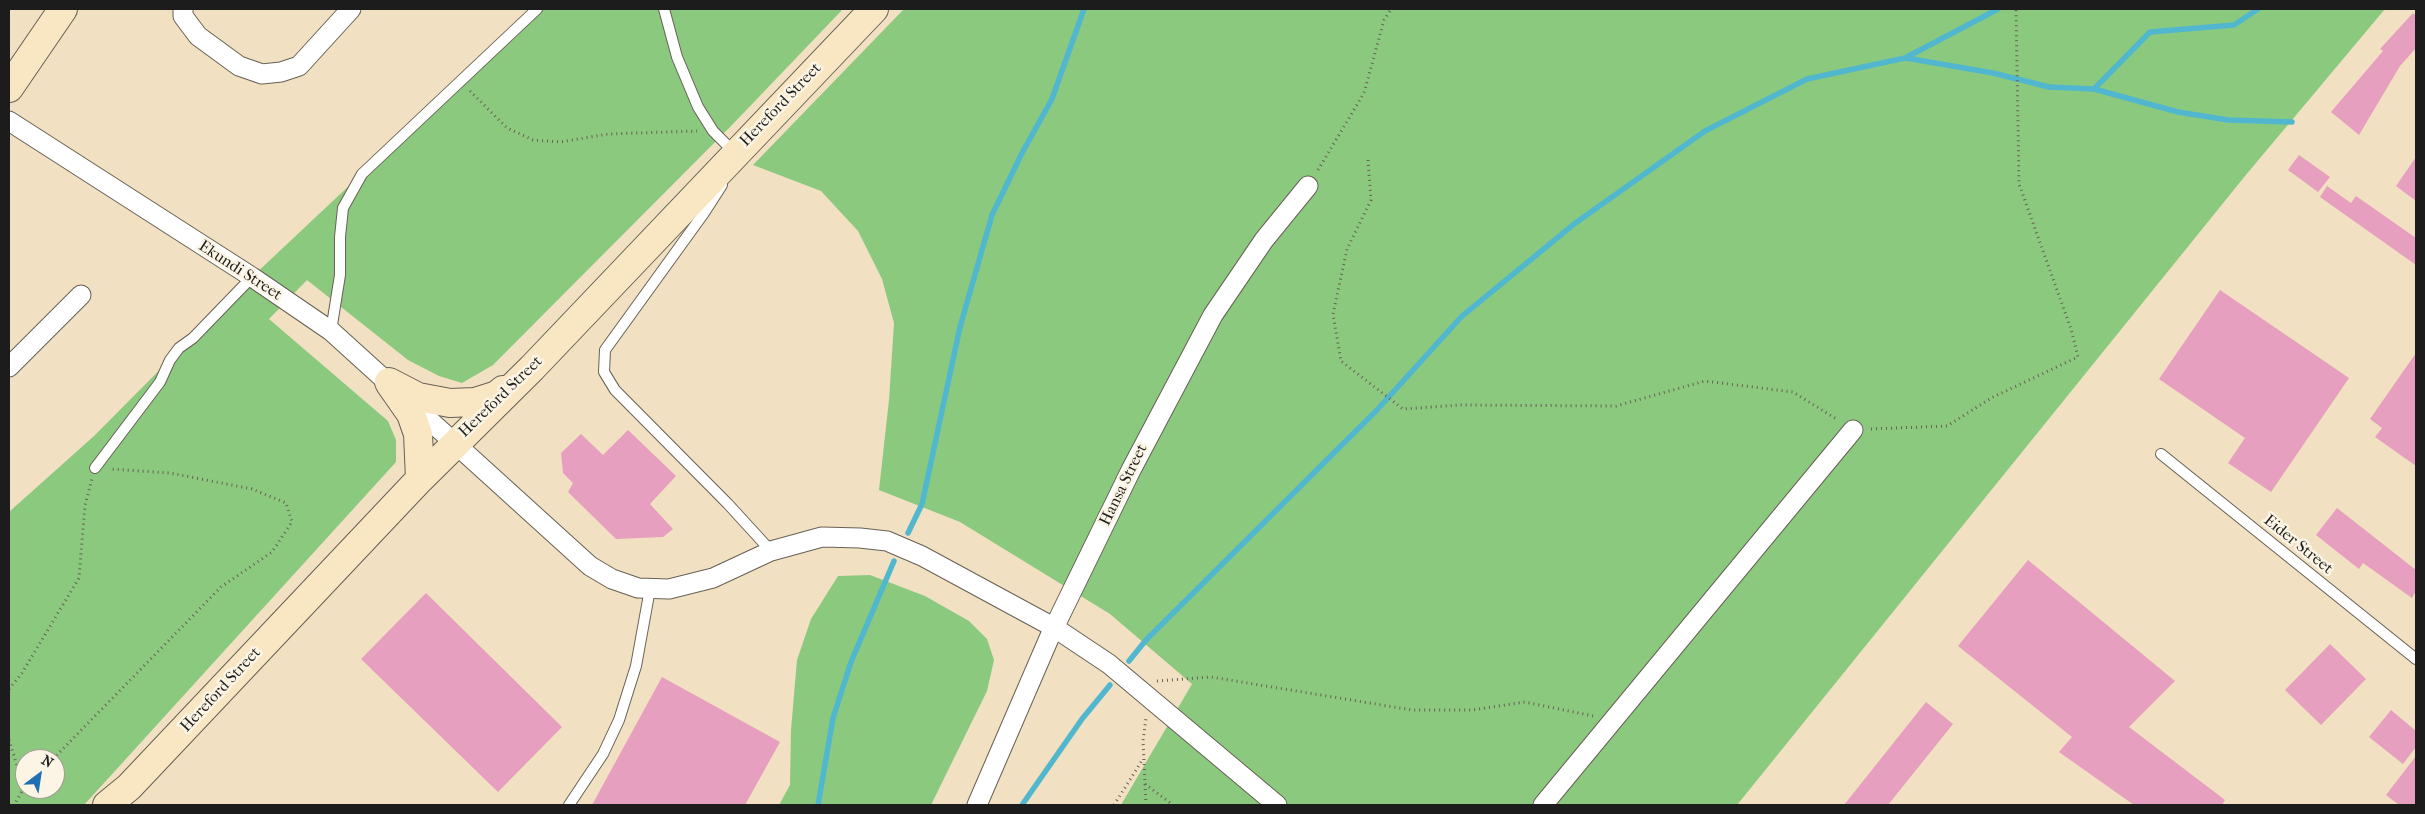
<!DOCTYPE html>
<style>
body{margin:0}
#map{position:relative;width:2425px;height:814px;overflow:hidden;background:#f1e0c1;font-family:"IM FELL French Canon",serif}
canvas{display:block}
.frame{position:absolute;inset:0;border:10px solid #1c1c1c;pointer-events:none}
.north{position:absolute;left:15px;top:749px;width:50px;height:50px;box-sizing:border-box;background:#fcf5e5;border:1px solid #a29e95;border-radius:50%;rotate:31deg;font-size:14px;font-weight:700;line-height:20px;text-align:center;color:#1c1c1c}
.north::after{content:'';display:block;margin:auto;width:18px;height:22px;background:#1f6fb2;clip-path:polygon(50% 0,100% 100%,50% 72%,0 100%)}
</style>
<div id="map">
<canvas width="2425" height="814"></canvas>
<div class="frame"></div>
<div class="north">N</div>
</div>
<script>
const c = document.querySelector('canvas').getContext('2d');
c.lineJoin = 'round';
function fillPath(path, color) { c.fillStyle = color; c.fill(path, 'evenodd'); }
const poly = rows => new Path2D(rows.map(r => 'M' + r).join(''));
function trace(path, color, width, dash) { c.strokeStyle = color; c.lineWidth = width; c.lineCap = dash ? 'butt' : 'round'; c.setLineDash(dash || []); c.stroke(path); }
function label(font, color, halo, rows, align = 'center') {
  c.font = font + ' "IM FELL French Canon",serif'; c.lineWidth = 5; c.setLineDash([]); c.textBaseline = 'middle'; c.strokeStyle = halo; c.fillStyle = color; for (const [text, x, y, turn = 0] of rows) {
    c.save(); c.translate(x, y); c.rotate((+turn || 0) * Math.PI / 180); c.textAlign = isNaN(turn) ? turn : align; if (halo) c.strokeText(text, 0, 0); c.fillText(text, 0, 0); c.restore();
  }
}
fillPath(poly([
 [537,9,843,9,732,125,493,365,462,383,439,376,408,360,307,280,269,319,388,421,396,440,396,462,84,805,9,805,9,512,94,436,252,277],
 [25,759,55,759,55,789,25,789],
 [904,9,2385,9,2245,176,1737,805,1121,805,1192,684,1110,614,960,522,879,490,889,400,894,323,882,279,858,231,821,191,753,165],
 [870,575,925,596,969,621,987,639,994,660,987,691,931,805,779,805,790,785,791,730,797,660,811,619,838,576]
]), '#8bc97f');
trace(poly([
 [1906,58,1993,73,2049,87,2094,89,2178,112,2228,120,2292,122],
 [2094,89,2150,32,2234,25,2258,9],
 [908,533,922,504,960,327,992,215,1022,153,1052,99,1084,9],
 [1129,661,1146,640,1376,411,1462,316,1574,224,1705,131,1807,79,1905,58,1998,9],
 [818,805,833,718,851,662,894,561],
 [1022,805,1082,719,1110,685]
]), '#51b7cf', 5.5);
fillPath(poly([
 [2413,13,2416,16,2416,48,2400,66,2359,135,2331,112,2383,51,2380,49],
 [2299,155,2330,177,2318,192,2288,170],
 [2416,157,2416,201,2396,186],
 [2327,186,2351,203,2356,196,2416,238,2416,265,2320,197],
 [2220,290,2349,378,2271,492,2228,463,2245,438,2159,379],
 [2416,353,2416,466,2375,437,2382,428,2370,419],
 [628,430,676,476,650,504,673,529,663,537,616,539,568,492,573,483,563,473,561,453,581,434,603,455],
 [2337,508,2416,570,2416,591,2412,598,2363,563,2359,569,2316,535],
 [2028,560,2175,681,2129,727,2225,800,2222,805,2134,805,2059,752,2072,737,1958,646],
 [426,593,562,727,498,792,361,659],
 [2330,644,2366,679,2321,725,2285,690],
 [662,677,780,742,745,805,592,805],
 [1926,702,1953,724,1888,805,1844,805],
 [2391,710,2416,731,2416,747,2403,764,2369,737],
 [2416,756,2416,805,2399,805,2386,795]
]), '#e69fbe');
const lane = poly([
 [664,9,677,57,698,107,713,131,735,153],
 [722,185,704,213,605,350,604,372,615,390,728,504,771,551],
 [331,331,340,275,340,237,343,208,362,174,537,9],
 [2161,454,2416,659],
 [95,468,160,382,170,360,179,348,193,338,252,277],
 [569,805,603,754,619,720,636,666,650,589]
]);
const street = poly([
 [183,9,183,16,198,36,239,66,262,74,281,72,299,66,351,9],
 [9,121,252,277,331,331,590,566,612,579,638,588,669,589,713,578,771,551,822,537,860,538,887,541,922,556,1055,628,1109,664,1277,805],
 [9,367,81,295],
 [977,805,1050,636,1131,470,1213,315,1264,240,1308,186],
 [1543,805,1853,430]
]);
const secondary = poly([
 [9,88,63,9],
 [389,382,418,397,450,403,475,402,497,395,503,390],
 [390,384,411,414,418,434,420,479],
 [107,805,129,787,420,479,532,368,874,9]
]);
trace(lane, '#676156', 12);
trace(street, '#676156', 21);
trace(secondary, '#676156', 30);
trace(poly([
 [470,91,507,128,533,140,560,142,608,134,697,131],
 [1368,160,1371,200,1347,249,1333,314,1341,361,1403,409,1461,405,1616,406,1705,381,1793,392,1838,420],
 [1318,170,1364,93,1384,20,1391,9],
 [1871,429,1947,426,1993,397,2078,357,2071,329,2019,184,2016,9],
 [1157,681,1211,677,1412,710,1472,710,1525,702,1593,716],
 [9,689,22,673,79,578,85,505,92,479],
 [9,740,24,788,14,805],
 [53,759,221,587,272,552,292,522,286,503,252,489,170,473,110,469],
 [1145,784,1173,805],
 [1114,805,1143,759],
 [1146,805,1143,741,1146,718]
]), '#676156', 3, [1, 4]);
trace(lane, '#fff', 10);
trace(street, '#fff', 19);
trace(secondary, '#f9e7c3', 28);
label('16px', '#1c1c1c', '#fcf5e5', [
 ["Hereford Street",781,105,-46],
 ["Ekundi Street",240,271,33],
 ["Hereford Street",501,397,-44],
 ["Hansa Street",1124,485,-64],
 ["Eider Street",2298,545,39],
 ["Hereford Street",221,690,-47]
]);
</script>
